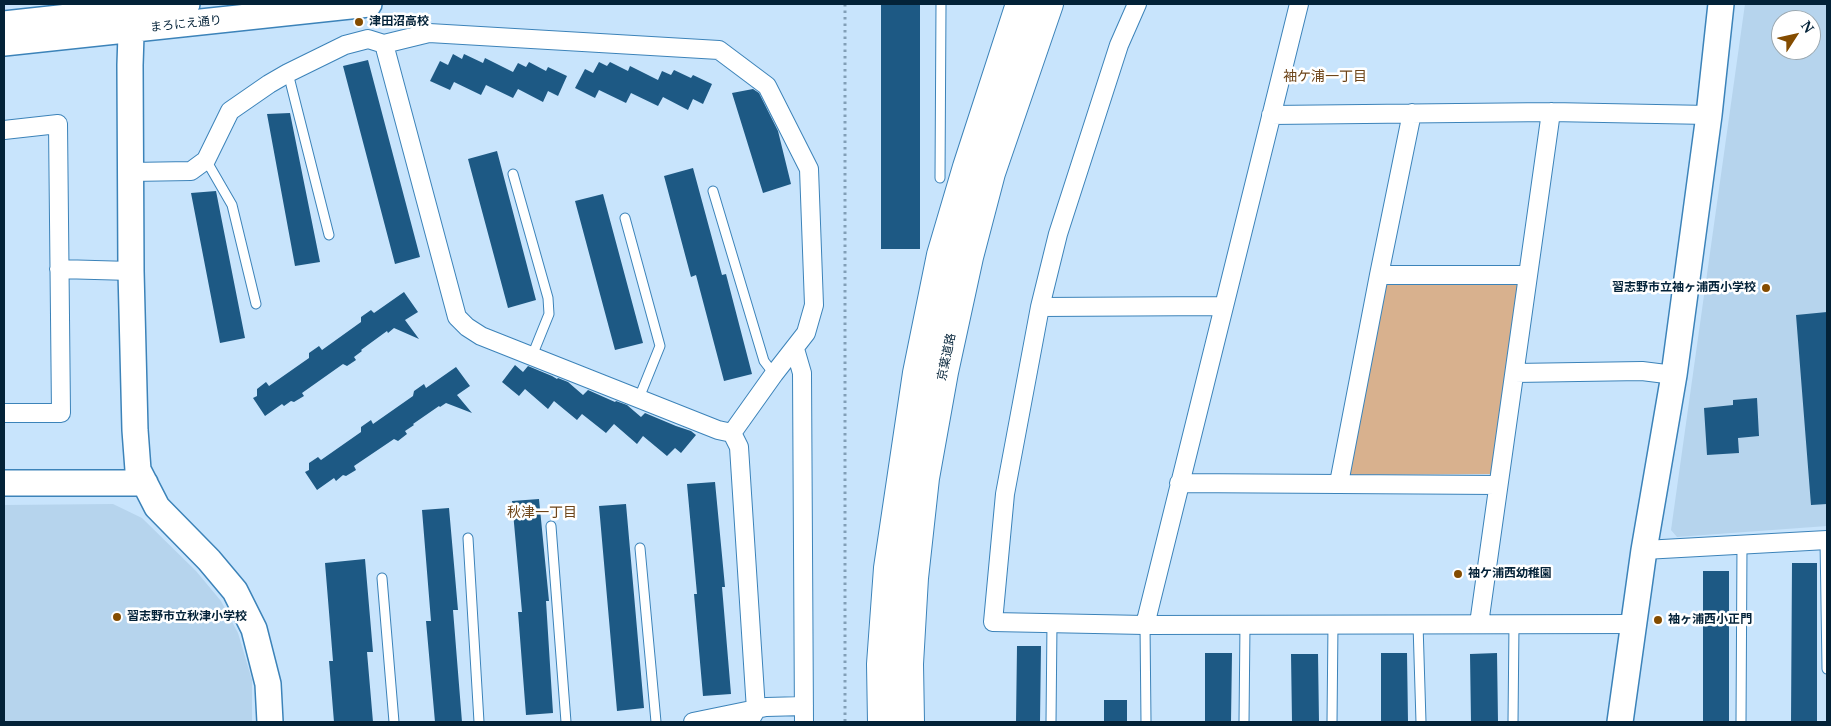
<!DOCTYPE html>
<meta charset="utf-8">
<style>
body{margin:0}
#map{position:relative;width:1831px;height:726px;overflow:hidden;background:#c8e4fc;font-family:"Noto Serif",serif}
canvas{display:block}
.frame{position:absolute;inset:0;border:5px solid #032238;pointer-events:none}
.north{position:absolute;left:1771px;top:10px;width:50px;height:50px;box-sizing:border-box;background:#fff;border:1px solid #9aa7af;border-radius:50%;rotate:55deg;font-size:14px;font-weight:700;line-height:20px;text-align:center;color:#032238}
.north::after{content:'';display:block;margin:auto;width:18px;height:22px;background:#844c00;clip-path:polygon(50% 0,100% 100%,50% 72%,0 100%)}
</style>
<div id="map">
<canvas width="1831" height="726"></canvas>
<div class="frame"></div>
<div class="north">N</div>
</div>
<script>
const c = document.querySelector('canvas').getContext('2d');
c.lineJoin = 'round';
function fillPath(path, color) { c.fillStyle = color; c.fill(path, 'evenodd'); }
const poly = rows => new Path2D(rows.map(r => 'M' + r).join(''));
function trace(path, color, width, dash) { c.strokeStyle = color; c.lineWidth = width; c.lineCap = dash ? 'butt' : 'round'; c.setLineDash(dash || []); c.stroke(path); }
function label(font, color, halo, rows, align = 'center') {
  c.font = font + ' "Noto Serif","Noto Sans JP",serif'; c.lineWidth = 5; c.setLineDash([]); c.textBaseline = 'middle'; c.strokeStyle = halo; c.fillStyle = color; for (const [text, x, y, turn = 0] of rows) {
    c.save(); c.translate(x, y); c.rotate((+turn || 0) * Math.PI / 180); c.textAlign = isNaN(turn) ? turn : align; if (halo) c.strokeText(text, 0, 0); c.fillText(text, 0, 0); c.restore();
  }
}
fillPath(poly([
 [1745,4,1827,4,1827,526,1677,537,1671,530],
 [1781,20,1811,20,1811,50,1781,50],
 [113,504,142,518,196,571,221,601,238,633,252,680,252,722,4,722,4,505]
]), '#b6d4ed');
fillPath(poly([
 [1385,280,1520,281,1493,474,1346,475]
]), '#d8b18e');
fillPath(poly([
 [881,4,920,4,920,249,881,249],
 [453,54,462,59,464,54,483,63,485,58,513,72,518,63,526,67,529,62,546,71,548,67,567,76,558,96,548,91,543,102,518,89,513,98,486,85,481,95,454,82,450,90,430,81,440,61,448,65],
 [368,60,420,257,395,264,343,66],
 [599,62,607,66,610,62,628,71,630,66,658,80,662,71,671,75,674,70,691,78,693,75,712,84,703,104,693,99,688,110,663,97,658,106,631,93,626,103,599,90,595,98,575,88,585,69,593,73],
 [753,89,759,93,778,131,791,184,763,193,732,93],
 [290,113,320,262,295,266,267,114],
 [497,151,536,300,508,308,468,159],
 [693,168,722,275,726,274,752,374,724,381,696,275,691,277,664,176],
 [216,191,245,338,220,343,191,193],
 [603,194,643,343,615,350,575,201],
 [404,292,418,312,405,320,419,339,394,328,388,333,387,331,361,350,362,351,354,357,356,360,347,366,343,364,302,393,304,396,294,402,291,401,284,406,282,404,265,416,253,398,257,396,257,389,266,382,269,386,309,358,309,353,319,346,322,350,361,322,361,317,371,310,374,313],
 [1827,312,1827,504,1811,505,1796,315],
 [515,365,523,372,528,366,552,376,557,379,558,378,568,382,583,395,588,390,615,402,616,401,627,405,641,417,645,413,676,426,691,431,696,435,681,453,675,448,667,456,643,436,637,444,614,424,606,433,582,414,577,420,554,401,548,409,525,389,519,396,502,382],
 [456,367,470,386,457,395,472,413,446,403,440,407,439,406,413,424,414,425,405,431,407,434,398,441,394,439,354,466,356,470,346,476,343,475,336,481,334,478,317,490,305,472,309,470,309,463,318,457,321,460,361,432,361,427,371,420,373,424,413,396,414,391,424,384,426,388],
 [1757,398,1759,436,1738,438,1739,453,1707,455,1704,408,1733,405,1733,400],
 [715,482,725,587,722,587,731,694,703,696,694,594,697,594,687,484],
 [539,499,549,601,546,601,553,713,526,715,518,612,522,612,512,501],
 [626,504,644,708,617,711,599,506],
 [449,508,458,610,453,610,462,722,435,722,426,621,431,621,422,510],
 [365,559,373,652,367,652,373,722,334,722,329,661,333,661,325,563],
 [1792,563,1817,563,1817,722,1791,722],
 [1703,571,1729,571,1729,722,1703,722],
 [1017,646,1041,646,1040,722,1016,722],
 [1205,653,1232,653,1231,722,1205,722],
 [1381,653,1407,653,1408,722,1381,722],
 [1497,653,1498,722,1471,722,1470,654],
 [1291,654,1318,654,1319,722,1292,722],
 [1104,700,1127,700,1127,722,1104,722]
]), '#1d5984');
const lane = poly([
 [288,73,329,235],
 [206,160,232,205,256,304],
 [513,174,548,298,549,314,532,356],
 [940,178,941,4],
 [713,191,764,361,774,374],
 [625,218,660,346,639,398],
 [551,526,566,722],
 [468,538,479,722],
 [1825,540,1827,669],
 [640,548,656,722],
 [382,578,394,722],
 [1418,624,1421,722],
 [1145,625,1146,722],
 [1051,722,1052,623],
 [1244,722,1245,625],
 [1332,722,1333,624],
 [1513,722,1514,624],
 [1741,722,1742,545]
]);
const street = poly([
 [1137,4,1119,45,1058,234,1040,307,1005,494,993,622,1145,625,1634,624],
 [384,44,457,317,467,327,481,336,718,430,732,433,739,447,756,710,749,722],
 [1271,115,1551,112,1709,115],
 [4,130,58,124,61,413,4,413],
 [130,172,191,171,206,160,230,111,269,84,288,73,345,45,368,39,384,44,429,33,719,50,767,86,809,169,814,305,806,333,774,374,732,433],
 [59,269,131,271],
 [1379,275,1528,275],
 [1040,307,1224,306],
 [795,349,802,373,804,722],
 [1515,373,1642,371,1674,375],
 [1179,483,1498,485],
 [1339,483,1379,275,1412,113],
 [1644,550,1827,540],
 [1479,624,1551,112],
 [1145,625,1299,4],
 [693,722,766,707,804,706]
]);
const secondary = poly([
 [132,4,130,65,131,271,135,430,138,470,157,507,209,560,235,591,254,629,268,684,270,722],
 [4,24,187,4],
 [4,43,369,4],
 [4,483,145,483],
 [1620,722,1644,550,1674,375,1709,115,1721,4]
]);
const highway = poly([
 [882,722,881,664,888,568,917,373,941,255,967,167,1020,4],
 [910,722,909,664,914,578,925,478,944,372,969,257,991,173,1049,4]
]);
trace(lane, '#3c83b9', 11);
trace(street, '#3c83b9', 20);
trace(secondary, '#3c83b9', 28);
trace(highway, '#3c83b9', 30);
trace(poly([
 [845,4,845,722]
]), '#829fb7', 3, [2.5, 4]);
trace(lane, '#fff', 9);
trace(street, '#fff', 18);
trace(secondary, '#fff', 25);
trace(highway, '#fff', 28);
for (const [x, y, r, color] of [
 [359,22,5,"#844c00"],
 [1766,288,5,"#844c00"],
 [1458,574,5,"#844c00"],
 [117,617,5,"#844c00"],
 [1658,620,5,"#844c00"]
]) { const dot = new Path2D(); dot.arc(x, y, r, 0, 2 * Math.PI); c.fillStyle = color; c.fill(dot); trace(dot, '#fff', 2); }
label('bold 12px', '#032238', '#fff', [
 ["津田沼高校",369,22],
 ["習志野市立袖ヶ浦西小学校",1756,288,"right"],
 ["袖ケ浦西幼稚園",1468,574],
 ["習志野市立秋津小学校",127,617],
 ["袖ヶ浦西小正門",1668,620]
], 'left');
label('12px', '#032238', '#fff', [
 ["まろにえ通り",186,24,-6],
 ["京葉道路",947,357,-78]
]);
label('14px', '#6d451a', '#fff', [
 ["袖ケ浦一丁目",1325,77],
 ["秋津一丁目",542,513]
]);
</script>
